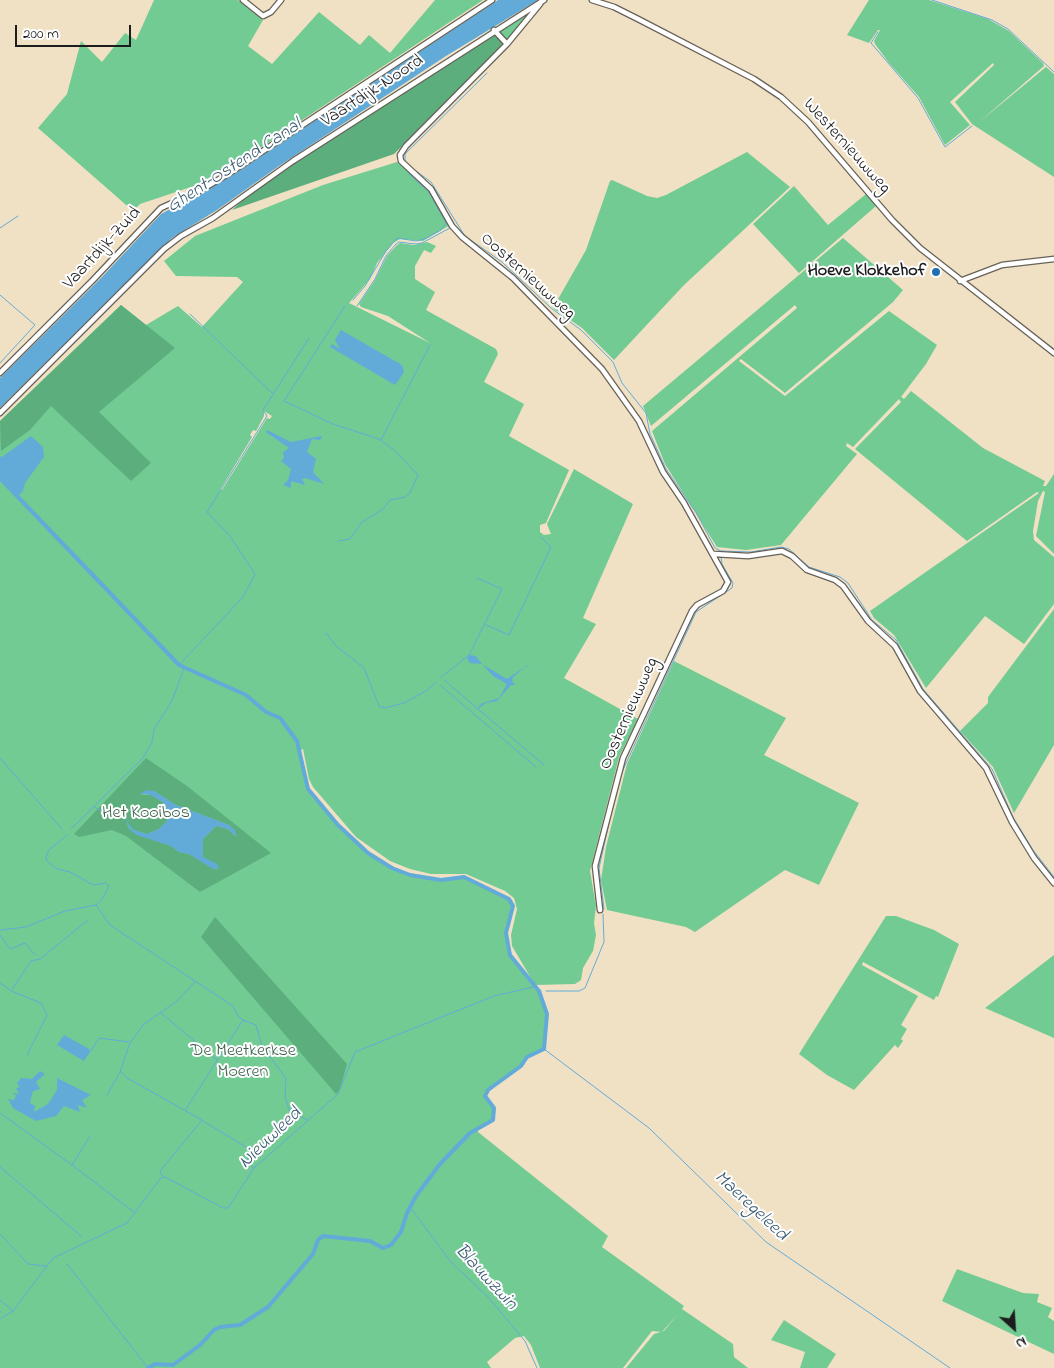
<!DOCTYPE html>
<meta charset="utf-8">
<style>
body{margin:0}
#map{position:relative;width:1054px;height:1368px;overflow:hidden;background:#f1e1c4;font-family:"Indie Flower",sans-serif}
canvas{display:block}
.north{position:absolute;left:989px;top:1303px;width:50px;height:50px;-webkit-text-stroke:4px #fff;paint-order:stroke;rotate:154deg;font-size:14px;font-weight:700;line-height:20px;text-align:center;color:#1c1c1c}
.north::after{content:'';display:block;margin:auto;width:18px;height:22px;background:#1c1c1c;clip-path:polygon(50% 0,100% 100%,50% 72%,0 100%)}
.scale{position:absolute;left:15px;top:25px;width:116px;height:22px;box-sizing:border-box;border:2px solid #1c1c1c;border-top:0;padding-left:6px;font-size:15px;line-height:18px;white-space:nowrap;color:#1c1c1c;-webkit-text-stroke:4px #fff;paint-order:stroke}
</style>
<div id="map">
<canvas width="1054" height="1368"></canvas>
<div class="north">N</div>
<div class="scale">200 m</div>
</div>
<script>
const c = document.querySelector('canvas').getContext('2d');
c.lineJoin = 'round';
function fillPath(path, color) { c.fillStyle = color; c.fill(path, 'evenodd'); }
const poly = rows => new Path2D(rows.map(r => 'M' + r).join(''));
function trace(path, color, width, dash) { c.strokeStyle = color; c.lineWidth = width; c.lineCap = dash ? 'butt' : 'round'; c.setLineDash(dash || []); c.stroke(path); }
function label(font, color, halo, rows, align = 'center') {
  c.font = font + ' "Indie Flower",sans-serif'; c.lineWidth = 4; c.setLineDash([]); c.textBaseline = 'middle'; c.strokeStyle = halo; c.fillStyle = color; for (const [text, x, y, turn = 0] of rows) {
    c.save(); c.translate(x, y); c.rotate((+turn || 0) * Math.PI / 180); c.textAlign = isNaN(turn) ? turn : align; if (halo) c.strokeText(text, 0, 0); c.fillText(text, 0, 0); c.restore();
  }
}
fillPath(poly([
 [154,0,238,0,263,20,248,46,272,64,319,12,360,45,369,35,390,53,435,0,483,0,254,152,197,185,140,204,133,211,38,128,67,94,81,41,102,62,125,33,136,40],
 [869,0,929,0,988,19,1009,31,1043,63,1044,66,978,123,1046,67,1054,74,1054,177,972,124,955,102,994,65,993,63,950,102,970,125,945,145,919,97,889,63,875,44,874,41,880,30,878,30,869,43,847,35],
 [534,8,507,41,498,34,497,30],
 [747,152,790,187,684,285,614,360,582,328,553,308,586,250,610,181,612,180,647,196,657,198,666,195],
 [397,162,428,188,450,225,423,241,400,239,393,243,377,263,370,279,349,303,430,343,388,316,361,307,359,304,375,280,387,256,397,245,400,243,414,245,427,242,436,246,431,253,424,250,415,266,415,279,435,292,426,310,496,349,498,354,484,382,524,404,509,436,569,470,546,523,540,525,540,532,544,535,551,534,547,524,574,469,633,504,583,618,596,624,564,678,638,719,619,757,590,871,596,906,594,923,596,935,593,951,583,968,581,980,575,984,535,985,512,946,511,935,517,909,514,898,505,891,466,874,431,874,410,869,390,861,356,837,313,787,309,779,303,749,299,751,305,781,308,789,338,825,378,860,392,868,427,878,442,880,464,877,498,892,511,902,513,906,506,933,507,944,513,961,539,991,545,1006,547,1022,544,1049,527,1057,521,1066,488,1090,486,1099,494,1108,494,1114,493,1120,478,1128,478,1132,608,1236,602,1247,684,1306,682,1309,733,1344,734,1357,748,1368,626,1368,654,1334,664,1331,678,1314,662,1332,652,1331,623,1368,540,1368,531,1345,524,1336,515,1338,487,1362,491,1368,0,1368,0,421,121,305,146,325,178,306,202,327,243,282,237,277,176,276,164,261,195,236,323,185],
 [264,411,272,416,270,419,267,418,222,490,220,490,252,437,250,435,253,430,256,431,264,416],
 [794,186,828,225,866,194,876,206,799,273,753,224],
 [843,238,903,290,893,302,785,393,741,359,739,361,785,396,889,311,937,345,926,364,901,397,904,399,911,391,983,448,1045,481,1043,486,1046,486,1054,474,1054,554,1036,536,1045,492,1043,491,1038,501,1033,531,1034,540,1054,557,1054,604,1024,644,985,616,926,688,894,635,874,618,870,611,1039,493,1037,492,967,541,855,449,901,402,899,399,853,447,847,443,846,446,857,454,781,545,746,550,717,547,665,464,652,431,797,308,795,305,651,426,643,406],
 [1054,609,1054,745,1014,813,993,767,960,731,988,703,988,697],
 [674,661,786,718,764,755,859,803,819,885,785,870,695,932,686,927,607,910,601,880,606,847,627,764],
 [886,916,896,916,934,930,959,944,938,997,936,996,934,1000,863,962,862,965,918,996,901,1025,907,1029,901,1039,903,1041,898,1048,895,1045,854,1090,827,1075,799,1054],
 [1054,955,1054,1038,985,1008],
 [957,1269,1023,1293,1039,1294,1037,1302,1052,1308,1048,1317,1054,1321,1054,1354,942,1301],
 [784,1320,836,1354,827,1368,800,1368,805,1352,771,1340]
]), '#71cb92');
fillPath(poly([
 [493,33,502,42,501,49,394,154,232,210,260,185],
 [121,305,175,348,99,412,151,463,131,481,51,406,30,430,1,451,0,421],
 [146,758,187,786,271,853,200,892,126,836,112,830,79,837,74,834],
 [154,791,176,805,229,825,236,837,228,829,216,826,203,839,201,852,203,857,213,864,217,870,189,854,179,852,171,846,157,840,141,836,129,829,126,821,134,830,147,834,159,829,167,821,168,815,163,802,151,795,140,795],
 [215,917,347,1064,340,1089,336,1094,201,937]
]), '#5caf7c');
fillPath(poly([
 [498,0,538,0,446,56,279,166,217,210,172,238,0,408,0,378,102,277,161,214,231,176],
 [341,330,402,365,404,372,398,381,395,385,330,347,332,344,340,349,335,340],
 [267,430,291,442,321,436,322,438,319,440,312,439,307,452,316,459,313,472,324,484,305,478,302,479,305,485,291,481,291,488,283,485,288,480,291,469,281,461,284,458,283,452,289,448,266,432],
 [31,436,43,447,44,457,25,483,23,491,16,498,0,481,0,456,2,457],
 [469,655,476,656,482,664,507,679,526,666,531,666,525,667,513,677,512,681,515,685,511,685,497,701,486,703,478,709,479,706,483,703,499,698,507,684,493,676,482,664,470,663,467,659],
 [148,790,154,791,176,805,229,825,235,830,237,837,228,829,216,826,203,839,203,857,217,864,219,868,213,869,189,854,179,852,171,846,137,835,131,831,125,820,134,830,147,834,159,829,167,821,168,815,163,802,151,795,139,793],
 [64,1035,89,1049,90,1052,84,1061,57,1045],
 [40,1071,45,1074,36,1082,40,1089,33,1091,31,1098,30,1103,35,1106,34,1112,48,1104,57,1090,57,1078,91,1095,82,1100,87,1108,78,1105,80,1112,64,1106,56,1116,36,1121,13,1108,8,1099,14,1100,16,1096,13,1093,19,1094,16,1088,20,1087,17,1083,21,1078,32,1079]
]), '#62abd9');
trace(poly([
 [932,0,992,20,1008,29,1054,72],
 [878,32,871,43,918,98,945,147,972,126],
 [405,162,405,154,487,73],
 [408,165,431,182,465,236,502,262,551,308,581,330,613,362,622,383,646,413,650,434,666,469,697,514,715,548,721,551,751,552,781,547,789,549,809,567,840,577,848,583,872,620,896,640,923,689,992,769,1013,817,1033,850,1054,877],
 [0,228,18,216],
 [0,295,35,325,0,363],
 [353,300,365,286,386,251,397,238,416,241,424,239,441,230,446,223,429,192,409,174],
 [357,306,375,279,386,256,396,244,399,242,416,244,422,243,450,228],
 [190,314,272,393],
 [381,440,430,345],
 [338,541,350,539,362,522,383,509,390,500,405,497,410,493,418,475,395,451,379,439,333,424,284,401,345,306],
 [486,625,509,635,551,547,541,537],
 [326,633,336,646,364,668,379,706,385,708,404,703,426,691,436,682],
 [179,665,243,597,255,574,230,536,207,512,267,416,263,410,309,338],
 [440,678,469,655,502,589,477,578],
 [444,680,544,765],
 [440,685,536,767],
 [0,758,62,829],
 [622,772,696,612,732,588,733,583,722,564,721,557],
 [94,807,104,812,117,809,129,821],
 [71,829,143,758,152,742,154,729,172,701,184,668],
 [96,905,110,925,233,1006,238,1016,243,1020,256,1025,262,1047,286,1078,285,1096,289,1110,307,1120],
 [604,909,599,868,614,800],
 [0,930,26,927,65,911,96,905,102,899,109,886,106,883,93,885,70,872,57,869,47,861,46,857,49,850,67,835],
 [0,935,10,949,25,943,35,955],
 [0,983,10,990],
 [539,991,541,991],
 [546,991,579,991,585,988,604,942,603,914],
 [161,1013,217,1060],
 [544,1049,649,1128,766,1242,950,1368],
 [90,1052,99,1038,129,1042],
 [27,1055,47,1015,41,1003,11,991,31,961,40,959,88,920],
 [120,1071,127,1078,202,1120,160,1171,163,1177],
 [107,1095,120,1072,130,1043,143,1025,177,1001,195,982],
 [186,1109,243,1020],
 [0,1113,72,1165],
 [203,1121,251,1150,247,1160,253,1168],
 [90,1136,72,1165,134,1212],
 [0,1167,81,1236],
 [410,1207,451,1262,488,1297,525,1341,537,1368],
 [0,1234,28,1264,46,1266],
 [67,1264,148,1368],
 [0,1300,13,1311],
 [0,1312,1,1312],
 [0,1319,13,1311,53,1258,127,1223,160,1179,165,1177,223,1208,228,1208,254,1168,338,1094,355,1052,494,996,533,987]
]), '#62abd9', 1);
trace(poly([
 [18,497,179,665,246,695,266,712,280,718,297,741,308,789,338,825,368,853,392,868,410,875,441,880,464,877,509,899,513,906,506,933,510,955,539,991,547,1014,544,1049,527,1057,521,1066,488,1090,485,1096,494,1108,493,1120,470,1133,440,1164,416,1196,407,1213,401,1232,391,1245,383,1248,370,1241,323,1236,318,1240,313,1254,268,1307,240,1325,220,1327,214,1330,200,1345,173,1365,155,1364,148,1368]
]), '#62abd9', 4);
const minor = poly([
 [243,0,263,16,271,12,281,0],
 [592,0,614,7,638,19,754,79,781,97,808,122,892,220,920,248,1054,353],
 [540,4,507,44,406,146,400,155,401,161,431,189,452,226,462,237,513,278,602,369,639,421,663,472,684,503,728,582,723,591,697,605,692,611,623,758,595,866,600,910],
 [494,30,507,44],
 [960,281,1002,265,1054,259],
 [0,373,93,280,161,208,201,190,228,174,492,0],
 [0,413,164,249,181,236,213,218,293,161,544,0],
 [714,554,748,556,782,551,792,556,807,570,835,580,843,586,868,621,895,646,920,691,986,768,1012,822,1034,858,1054,883]
]);
trace(minor, '#676157', 7);
trace(minor, '#fff', 4.5);
for (const [x, y, r, color] of [
 [936,272,5,"#1f6fb2"]
]) { const dot = new Path2D(); dot.arc(x, y, r, 0, 2 * Math.PI); c.fillStyle = color; c.fill(dot); trace(dot, '#fff', 2); }
label('18px', '#1c1c1c', '#fff', [
 ["Vaartdijk-Noord",373,92,-33],
 ["Westernieuwweg",846,147,48],
 ["Vaartdijk-Zuid",103,249,-47],
 ["Oosternieuwweg",527,277,42],
 ["Oosternieuwweg",630,714,-66]
]);
label('bold 18px', '#1c1c1c', '#fff', [
 ["Hoeve Klokkehof",926,272]
], 'right');
label('18px', '#3e624b', '#fff', [
 ["Het Kooibos",146,814],
 ["De Meetkerkse",243,1052],
 ["Moeren",243,1073]
]);
label('italic 19px', '#3c5c71', '#fff', [
 ["Ghent–Ostend Canal",235,167,-33],
 ["Nieuwleed",271,1139,-44],
 ["Maeregeleed",750,1207,43],
 ["Blauwzwin",485,1278,47]
]);
</script>
